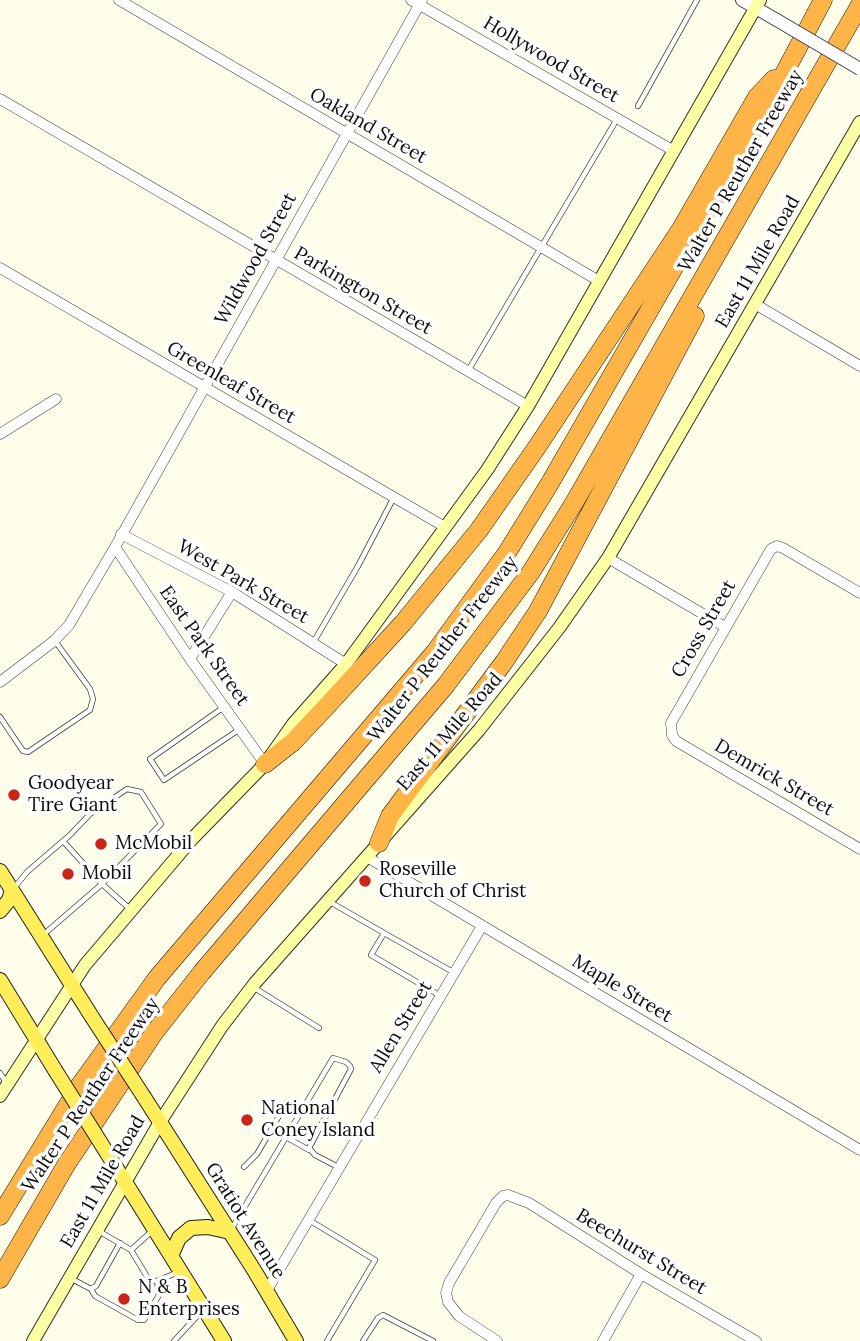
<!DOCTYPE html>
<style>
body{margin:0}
canvas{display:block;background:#fffeea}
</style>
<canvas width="860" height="1341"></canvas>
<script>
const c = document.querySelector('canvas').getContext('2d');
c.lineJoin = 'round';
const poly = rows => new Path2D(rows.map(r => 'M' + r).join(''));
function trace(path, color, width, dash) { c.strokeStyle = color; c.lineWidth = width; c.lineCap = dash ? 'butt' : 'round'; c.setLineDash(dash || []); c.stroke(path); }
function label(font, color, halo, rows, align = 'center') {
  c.font = font + ' Lora,serif'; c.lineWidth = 7; c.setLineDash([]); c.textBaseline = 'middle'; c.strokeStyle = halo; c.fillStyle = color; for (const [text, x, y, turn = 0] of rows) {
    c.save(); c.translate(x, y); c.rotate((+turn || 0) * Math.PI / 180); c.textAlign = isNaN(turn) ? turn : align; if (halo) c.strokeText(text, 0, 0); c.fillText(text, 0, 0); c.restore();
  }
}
const service = poly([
 [638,106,697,0],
 [468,371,617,119],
 [313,643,358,566,393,499],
 [224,707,150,759,164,780,240,729],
 [0,717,23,751,28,752,90,710,93,699,90,689,55,641],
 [63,841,102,884,131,910],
 [15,887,27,872,70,835,90,814,127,789,141,792,161,824,102,884,43,935],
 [330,902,384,933],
 [253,987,319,1028],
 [439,995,371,955,384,933,453,972],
 [0,1073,5,1081],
 [286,1137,309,1150],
 [244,1167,257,1154,287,1102],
 [309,1220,375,1260,327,1341],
 [232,1228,333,1058,346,1062,350,1066,351,1069,309,1148,315,1155,338,1167],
 [97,1230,131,1250,149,1280,157,1281,176,1273],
 [131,1250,151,1232],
 [72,1279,91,1289,96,1286,120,1243],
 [91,1289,95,1296,138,1320,144,1320,159,1295,157,1281],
 [174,1341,203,1310],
 [363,1341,378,1318,383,1315,433,1341]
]);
const minor = poly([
 [119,0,599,281],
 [411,0,674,151],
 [0,99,528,406],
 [0,268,445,527],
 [755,304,860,366],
 [0,434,56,399],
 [121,534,232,592,346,664],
 [115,547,190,659,265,764],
 [608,558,725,627],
 [860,593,783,548,777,546,771,549,671,723,672,735,676,741,860,849],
 [190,659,232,592],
 [0,682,54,641,69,625,115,547,422,0],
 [367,857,860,1150],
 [266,1292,482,926],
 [497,1341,459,1316,448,1302,446,1293,449,1283,496,1203,503,1196,508,1195,529,1203,641,1274,756,1341],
 [603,1341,641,1274]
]);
const tertiary = poly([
 [742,0,775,19]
]);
const secondary = poly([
 [0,1096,85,965,192,839,265,764,293,724,346,664,487,470,528,406,760,0],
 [33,1341,160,1122,222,1026,255,983,479,730,559,628,608,558,860,122]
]);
const primary = poly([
 [0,871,92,1017],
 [0,911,9,900,12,890],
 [0,980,55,1070],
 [144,1097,254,1270,296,1341],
 [107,1153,224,1341],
 [171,1256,179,1238,191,1228,208,1227,230,1232]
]);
const motorway = poly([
 [265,764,293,742,325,708,403,623,479,530,537,447,681,229,757,97,774,79],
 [379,843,390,816,504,662,538,611,695,316],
 [0,1216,80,1085,157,978,435,652,508,551,550,483,768,104,823,0],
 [0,1279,66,1165,154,1033,202,972,446,685,531,572,574,503,860,5]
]);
trace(service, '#3f3f3f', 6);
trace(minor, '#3f3f3f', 11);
trace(tertiary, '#3f3f3f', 14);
trace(secondary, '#2e2e2e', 14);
trace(primary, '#1d1d1d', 16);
trace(motorway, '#1d1d1d', 19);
trace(service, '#fff', 4.5);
trace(minor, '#fff', 10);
trace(tertiary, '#fff', 12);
trace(secondary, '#fdffa5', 12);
trace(primary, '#ffed5a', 14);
trace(motorway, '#ffb448', 18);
const tertiaryBridge = poly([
 [775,19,860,69]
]);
const primaryBridge = poly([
 [92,1017,144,1097],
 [55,1070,107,1153]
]);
trace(tertiaryBridge, '#3f3f3f', 14, []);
trace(primaryBridge, '#1d1d1d', 16, []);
trace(tertiaryBridge, '#fff', 12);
trace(primaryBridge, '#ffed5a', 14);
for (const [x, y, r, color] of [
 [14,795,7,"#ca2515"],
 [101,844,7,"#ca2515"],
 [68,874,7,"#ca2515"],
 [365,881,7,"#ca2515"],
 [247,1120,7,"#ca2515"],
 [124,1299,7,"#ca2515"]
]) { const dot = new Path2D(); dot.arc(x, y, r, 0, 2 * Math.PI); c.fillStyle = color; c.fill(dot); trace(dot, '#fff', 2.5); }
label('19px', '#0c0c0c', '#fff', [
 ["Hollywood Street",551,60,30],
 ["Oakland Street",368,126,30],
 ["Walter P Reuther Freeway",741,171,-60],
 ["Wildwood Street",256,259,-61],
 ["East 11 Mile Road",758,262,-60],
 ["Parkington Street",363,291,30],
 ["Greenleaf Street",231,383,30],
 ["West Park Street",243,582,30],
 ["Cross Street",704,629,-60],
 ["East Park Street",204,646,55],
 ["Walter P Reuther Freeway",443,649,-52],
 ["East 11 Mile Road",450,732,-49],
 ["Demrick Street",774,778,30],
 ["Maple Street",622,989,31],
 ["Allen Street",401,1027,-59],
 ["Walter P Reuther Freeway",91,1095,-56],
 ["East 11 Mile Road",103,1182,-60],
 ["Gratiot Avenue",245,1221,58],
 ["Beechurst Street",641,1252,31]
]);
label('19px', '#0c0c0c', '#fff', [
 ["Goodyear",28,784],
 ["Tire Giant",28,806],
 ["McMobil",115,844],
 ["Roseville",379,870],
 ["Church of Christ",379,892],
 ["Mobil",82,874],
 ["National",261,1109],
 ["Coney Island",261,1131],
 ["N & B",138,1288],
 ["Enterprises",138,1310]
], 'left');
</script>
